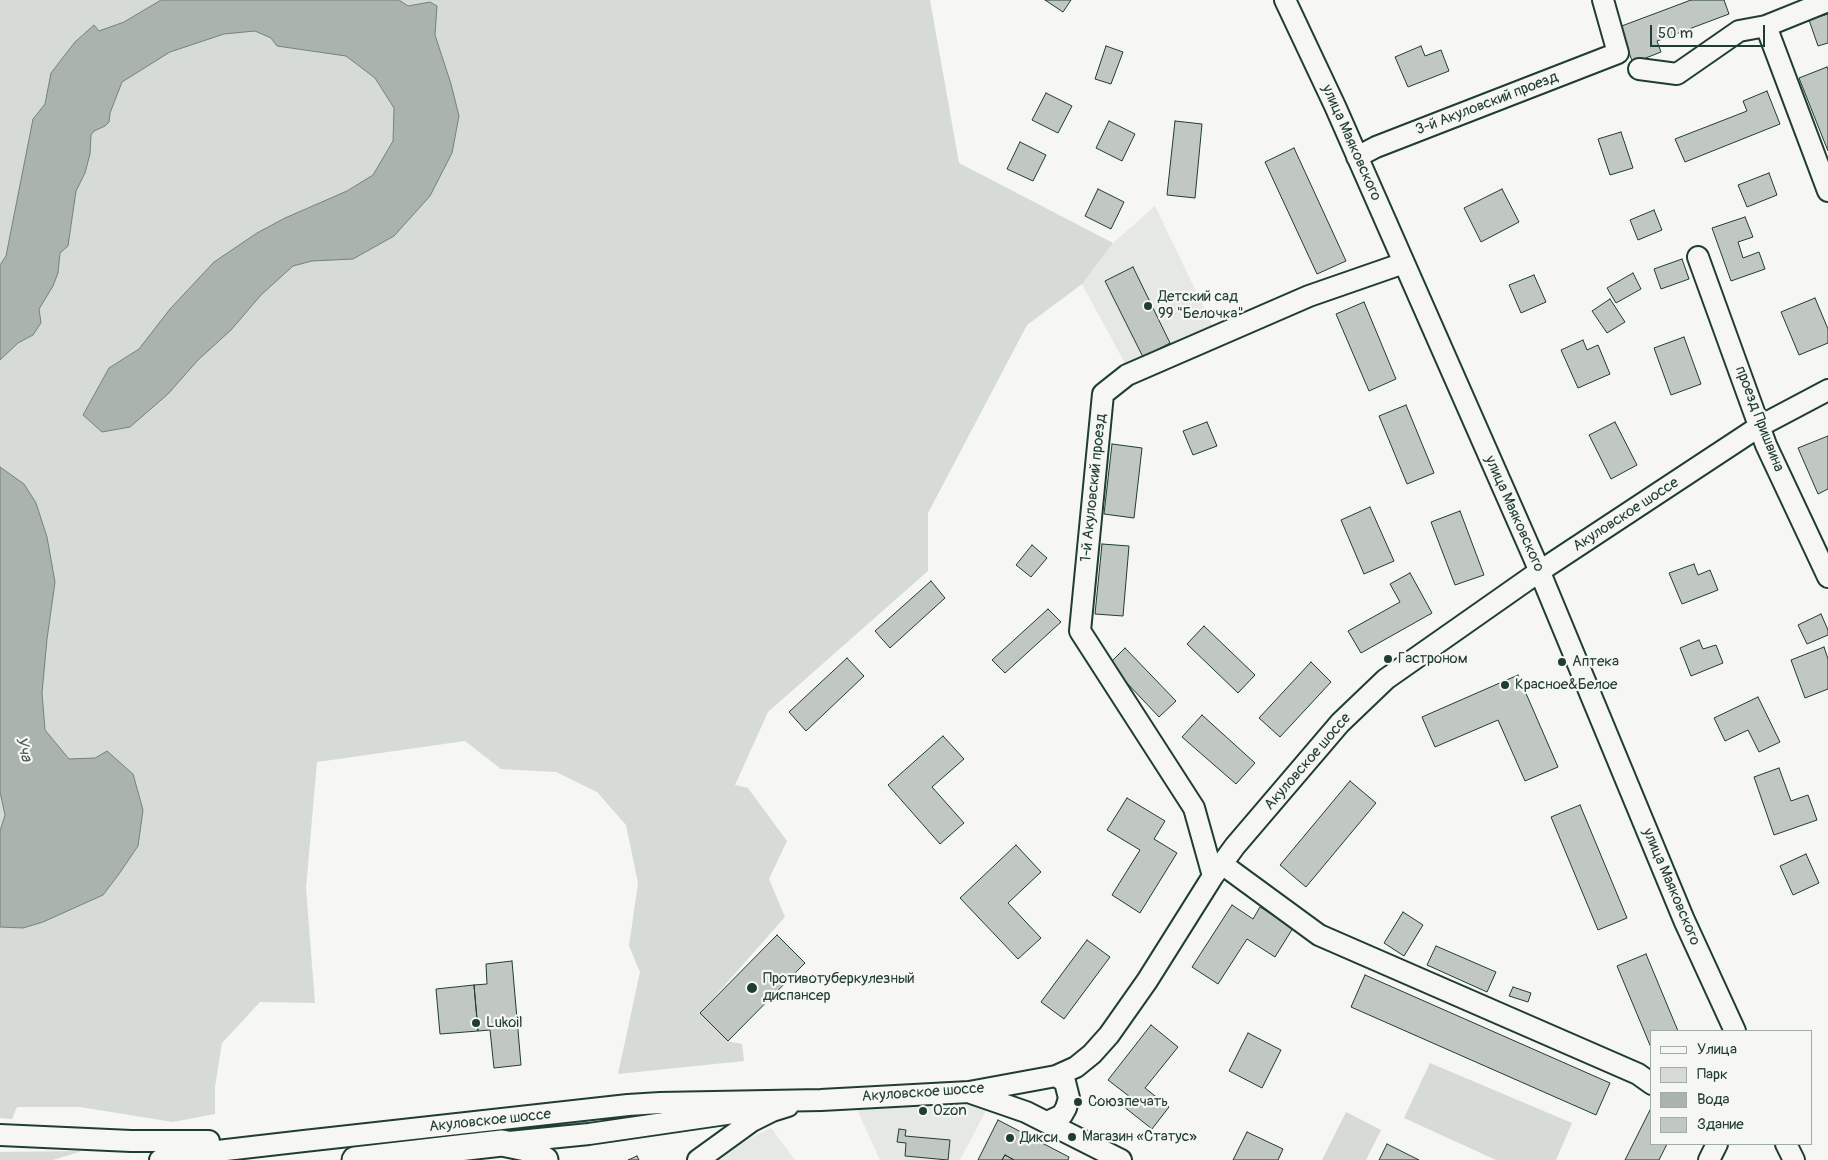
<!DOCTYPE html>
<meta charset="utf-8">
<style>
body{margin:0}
#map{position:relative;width:1828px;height:1160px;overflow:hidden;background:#f6f6f2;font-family:Pangolin,sans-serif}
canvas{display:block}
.legend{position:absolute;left:1650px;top:1030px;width:162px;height:115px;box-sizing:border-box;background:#f6f6f2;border:1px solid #a0aca6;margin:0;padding:6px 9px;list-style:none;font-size:15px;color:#1f3d34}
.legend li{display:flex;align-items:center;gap:10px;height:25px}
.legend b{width:25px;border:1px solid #a0aca6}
.scale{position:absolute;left:1650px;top:25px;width:115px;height:22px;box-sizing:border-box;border:2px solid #1f3d34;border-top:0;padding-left:6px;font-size:15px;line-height:18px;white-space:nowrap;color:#1f3d34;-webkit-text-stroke:4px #f6f6f2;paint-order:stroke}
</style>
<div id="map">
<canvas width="1828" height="1160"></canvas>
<ul class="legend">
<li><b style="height:6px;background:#f6f6f2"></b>Улица</li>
<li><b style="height:14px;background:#d6dbd6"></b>Парк</li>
<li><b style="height:14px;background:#aab3ae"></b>Вода</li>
<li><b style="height:14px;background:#c1c8c3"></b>Здание</li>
</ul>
<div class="scale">50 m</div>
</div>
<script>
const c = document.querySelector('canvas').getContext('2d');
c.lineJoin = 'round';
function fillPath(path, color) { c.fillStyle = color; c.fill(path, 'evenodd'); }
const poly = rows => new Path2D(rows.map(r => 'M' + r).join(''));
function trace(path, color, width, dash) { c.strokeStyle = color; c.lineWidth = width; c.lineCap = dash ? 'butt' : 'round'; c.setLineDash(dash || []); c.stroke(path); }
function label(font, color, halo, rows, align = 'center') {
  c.font = font + ' Pangolin,sans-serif'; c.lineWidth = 4.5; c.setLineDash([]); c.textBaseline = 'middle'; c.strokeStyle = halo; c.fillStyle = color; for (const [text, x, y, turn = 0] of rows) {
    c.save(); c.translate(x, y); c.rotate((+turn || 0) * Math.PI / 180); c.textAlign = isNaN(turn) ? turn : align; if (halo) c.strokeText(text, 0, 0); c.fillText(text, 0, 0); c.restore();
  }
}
fillPath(poly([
 [1155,206,1213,327,1128,369,1082,284,1113,243],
 [855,1105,989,1105,960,1160,880,1160],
 [771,1128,795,1160,712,1160,720,1153]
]), '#e6e8e4');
fillPath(poly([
 [0,0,930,0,959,163,1113,243,1082,284,1027,325,928,513,928,571,768,712,735,785,748,788,787,841,769,879,785,917,700,1013,728,1041,742,1044,744,1061,618,1074,640,972,629,946,638,883,626,825,597,792,556,772,501,769,465,741,317,762,306,888,315,1003,260,1002,222,1043,215,1087,215,1114,173,1122,80,1107,17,1107,12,1119,0,1118],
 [1430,1063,1572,1123,1556,1160,1496,1160,1404,1118],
 [1346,1112,1381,1130,1366,1160,1322,1160],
 [82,1151,53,1160,0,1160,0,1152]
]), '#d6dbd6');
const water = poly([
 [161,0,399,0,408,6,430,2,437,6,435,35,451,84,459,116,452,153,430,196,394,236,353,259,312,261,293,266,261,295,231,330,198,360,168,394,130,427,102,432,83,415,109,368,139,349,170,309,214,262,257,233,285,218,347,191,373,175,393,141,394,108,375,78,346,56,277,46,271,38,255,31,224,34,170,52,122,82,110,113,109,122,105,126,94,131,91,135,90,154,85,173,76,191,68,246,60,253,58,273,53,286,39,309,41,323,33,335,18,343,0,360,0,265,6,256,33,119,45,104,51,73,75,42,94,25,99,31,124,22,161,0],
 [0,467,24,484,36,503,47,537,55,582,47,639,42,693,45,730,69,759,95,758,107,751,133,774,143,810,138,846,119,874,103,895,43,922,23,928,0,927,0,831,5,815,0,792,0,467]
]);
fillPath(water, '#aab3ae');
trace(water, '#72847d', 1);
const building = poly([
 [1045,0,1071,0,1063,12,1045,0],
 [1691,0,1724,0,1729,14,1657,41,1661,52,1633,63,1619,27,1691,0],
 [1828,14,1828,43,1818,46,1809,20,1828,14],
 [1106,46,1123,52,1111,84,1095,79,1106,46],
 [1421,46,1425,56,1441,50,1449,71,1408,87,1395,57,1421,46],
 [1827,67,1828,70,1828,151,1799,78,1827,67],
 [1767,91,1780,124,1685,162,1675,139,1747,111,1743,101,1767,91],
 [1046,93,1072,106,1058,133,1032,120,1046,93],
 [1109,121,1135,134,1122,161,1096,148,1109,121],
 [1175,121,1202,124,1195,198,1167,195,1175,121],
 [1621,132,1633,168,1610,175,1598,139,1621,132],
 [1020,142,1046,155,1033,181,1007,169,1020,142],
 [1294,148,1346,261,1317,274,1265,162,1294,148],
 [1769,173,1777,195,1747,207,1738,185,1769,173],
 [1098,189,1124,202,1111,229,1085,216,1098,189],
 [1502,189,1519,222,1481,242,1464,208,1502,189],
 [1654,210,1662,230,1638,240,1630,220,1654,210],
 [1745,217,1753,237,1738,242,1743,258,1759,252,1765,269,1731,281,1712,228,1745,217],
 [1682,259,1689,279,1661,289,1654,269,1682,259],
 [1133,267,1170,343,1143,357,1105,281,1133,267],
 [1633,273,1641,289,1616,303,1607,288,1633,273],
 [1534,275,1546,302,1521,313,1509,285,1534,275],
 [1815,298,1828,329,1828,343,1799,355,1781,312,1815,298],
 [1610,299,1625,322,1607,333,1592,311,1610,299],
 [1364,302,1396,379,1369,391,1336,314,1364,302],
 [1684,337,1701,384,1671,395,1654,348,1684,337],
 [1583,340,1587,350,1598,345,1610,374,1578,388,1561,350,1583,340],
 [1406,405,1434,473,1407,484,1379,416,1406,405],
 [1207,422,1217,446,1193,455,1183,431,1207,422],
 [1615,422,1637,465,1611,479,1589,435,1615,422],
 [1828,436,1828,489,1818,494,1798,448,1828,436],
 [1112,444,1142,448,1134,518,1104,514,1112,444],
 [1370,507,1394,561,1364,574,1341,520,1370,507],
 [1460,511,1484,575,1455,585,1431,522,1460,511],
 [1102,544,1129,546,1123,616,1095,614,1102,544],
 [1032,545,1047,558,1031,577,1016,565,1032,545],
 [1694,564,1698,575,1710,570,1718,590,1682,604,1669,573,1694,564],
 [1410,573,1432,613,1361,653,1348,631,1400,602,1390,584,1410,573],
 [931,581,945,598,890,648,875,631,931,581],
 [1048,609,1061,622,1005,673,992,660,1048,609],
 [1821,614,1828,630,1828,635,1807,644,1798,625,1821,614],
 [1204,626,1255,675,1238,693,1187,644,1204,626],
 [1699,640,1703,649,1716,645,1723,663,1691,676,1680,648,1699,640],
 [1824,647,1828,659,1828,689,1805,698,1791,660,1824,647],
 [1125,648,1176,701,1159,717,1109,664,1125,648],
 [847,658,864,676,806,731,789,712,847,658],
 [1311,662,1331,682,1280,737,1259,718,1311,662],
 [1518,675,1558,767,1525,781,1498,720,1435,747,1422,717,1518,675],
 [1758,697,1780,742,1759,752,1748,730,1725,741,1714,718,1758,697],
 [1202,715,1255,763,1236,784,1182,737,1202,715],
 [943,736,964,759,932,787,964,823,940,844,888,785,943,736],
 [1779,768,1791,801,1808,795,1817,820,1774,835,1754,777,1779,768],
 [1350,781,1376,803,1306,887,1280,865,1350,781],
 [1127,798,1165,821,1154,839,1177,853,1140,913,1112,895,1140,850,1107,830,1127,798],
 [1580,805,1627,918,1598,930,1551,817,1580,805],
 [1016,845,1041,872,1008,903,1041,938,1018,959,960,898,1016,845],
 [1806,854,1819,883,1793,895,1780,866,1806,854],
 [1232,905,1253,919,1260,907,1293,928,1275,957,1247,939,1218,984,1192,967,1232,905],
 [1403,912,1423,925,1404,956,1384,943,1403,912],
 [777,935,805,963,728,1041,700,1013,777,935],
 [1087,940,1110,957,1064,1019,1041,1002,1087,940],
 [1436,946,1496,972,1487,992,1427,965,1436,946],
 [1646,954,1678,1031,1652,1031,1652,1050,1617,966,1646,954],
 [512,961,521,1065,494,1068,490,1030,478,1031,474,985,487,984,486,964,512,961],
 [1365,975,1610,1083,1596,1115,1351,1007,1365,975],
 [474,985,478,1031,440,1034,436,989,474,985],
 [1513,987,1531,993,1528,1002,1509,996,1513,987],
 [1151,1025,1178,1047,1145,1088,1169,1107,1152,1129,1123,1106,1130,1097,1108,1080,1151,1025],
 [1248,1033,1281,1050,1262,1088,1229,1071,1248,1033],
 [1652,1106,1652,1144,1667,1144,1659,1160,1625,1160,1652,1106],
 [998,1120,1069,1157,1068,1160,1014,1160,1005,1155,1002,1160,978,1160,998,1120],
 [899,1129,906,1130,905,1136,950,1140,948,1160,905,1156,906,1143,897,1142,899,1129],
 [1247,1132,1283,1149,1278,1160,1233,1160,1247,1132],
 [1387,1144,1419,1160,1379,1160,1387,1144],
 [1005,1155,1014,1160,1002,1160,1005,1155],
 [637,1156,639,1160,628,1160,637,1156]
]);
fillPath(building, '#c1c8c3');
trace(building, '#1f3d34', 1);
const minor = poly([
 [1285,0,1335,106,1534,558,1684,920,1735,1031],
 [1766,26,1828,191],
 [1639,69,1677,74,1739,31,1766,26,1828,1],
 [1357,157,1376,147,1618,53,1603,0],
 [1698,257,1766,445,1828,577],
 [1222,864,1319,935,1638,1074,1652,1084],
 [1213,876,1194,808,1080,631,1103,394,1127,375,1309,296,1404,263],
 [971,1093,1026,1112,1121,1160],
 [1047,1122,1062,1115,1066,1108,1069,1098,1065,1082,1056,1076],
 [0,1135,131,1141,209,1141],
 [509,1142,589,1134,740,1112],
 [1786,1144,1794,1160],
 [160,1160,183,1155,304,1141,628,1105,660,1103,821,1100,969,1092,1056,1076,1076,1067,1092,1054,1109,1035,1147,981,1213,876,1235,846,1340,723,1386,679,1540,571,1760,426,1828,390],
 [698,1160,752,1121,772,1111,788,1106],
 [1709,1160,1717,1144]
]);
const major = poly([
 [355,1160,502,1143,526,1148,545,1160]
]);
trace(minor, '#1f3d34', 24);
trace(major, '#1f3d34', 29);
trace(minor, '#f6f6f2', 20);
trace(major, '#f6f6f2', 25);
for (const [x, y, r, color] of [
 [1148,306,5,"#1f3d34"],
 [1388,659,5,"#1f3d34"],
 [1562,662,5,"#1f3d34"],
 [1505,685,5,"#1f3d34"],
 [752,988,6,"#1f3d34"],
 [476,1023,5,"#1f3d34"],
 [1078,1102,5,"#1f3d34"],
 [923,1111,5,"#1f3d34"],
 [1072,1137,5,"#1f3d34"],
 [1010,1138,5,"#1f3d34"]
]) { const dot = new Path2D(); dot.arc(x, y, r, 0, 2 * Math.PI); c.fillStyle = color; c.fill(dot); trace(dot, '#f6f6f2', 2); }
label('15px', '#1f3d34', '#f6f6f2', [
 ["3-й Акуловский проезд",1487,104,-21],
 ["улица Маяковского",1351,143,66],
 ["проезд Пришвина",1759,419,69],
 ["1-й Акуловский проезд",1094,488,-84],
 ["улица Маяковского",1514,514,66],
 ["Акуловское шоссе",1626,515,-33],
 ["Акуловское шоссе",1308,762,-49],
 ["улица Маяковского",1671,887,67],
 ["Акуловское шоссе",923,1093,-4],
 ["Акуловское шоссе",490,1121,-6]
]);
label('15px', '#1f3d34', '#f6f6f2', [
 ["Детский сад",1158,297],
 ["99 \"Белочка\"",1158,314],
 ["Гастроном",1398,659],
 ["Аптека",1572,662],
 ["Красное&Белое",1515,685],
 ["Противотуберкулезный",763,979],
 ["диспансер",763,996],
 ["Lukoil",486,1023],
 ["Союзпечать",1088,1102],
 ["Ozon",933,1111],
 ["Магазин «Статус»",1082,1137],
 ["Дикси",1020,1138]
], 'left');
label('italic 16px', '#425a52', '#f6f6f2', [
 ["Уча",23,749,75]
]);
</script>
